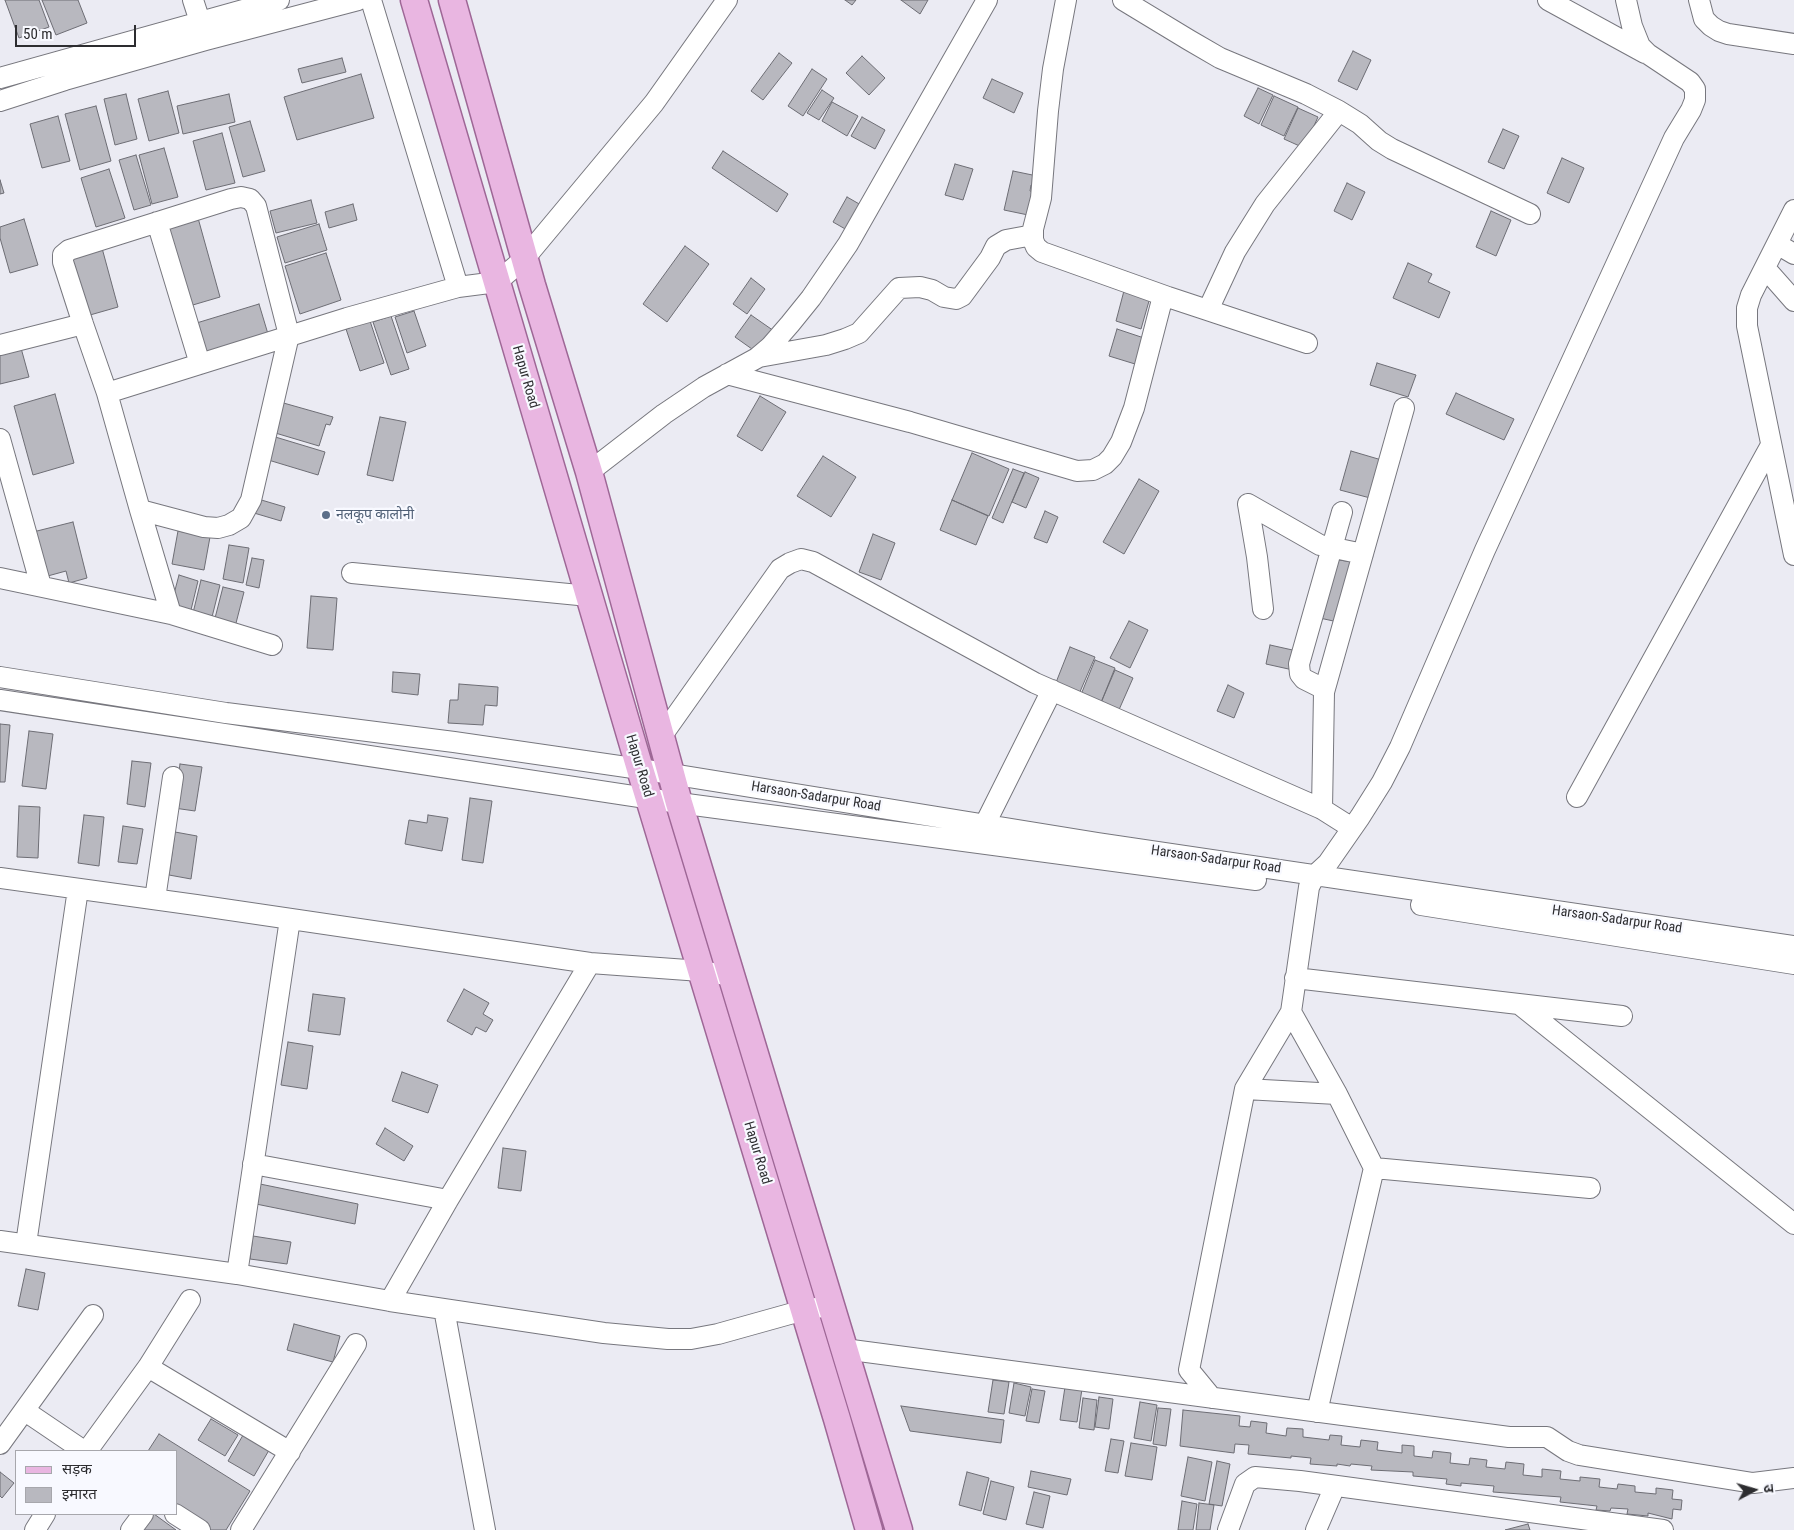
<!DOCTYPE html>
<meta charset="utf-8">
<style>
body{margin:0}
#map{position:relative;width:1794px;height:1530px;overflow:hidden;background:#ebebf3;font-family:"Roboto Condensed","Noto Sans Devanagari",sans-serif}
canvas{display:block}
.legend{position:absolute;left:15px;top:1450px;width:162px;height:65px;box-sizing:border-box;background:#f8f9ff;border:1px solid #a7a7ac;margin:0;padding:6px 9px;list-style:none;font-size:15px;color:#2d2d30}
.legend li{display:flex;align-items:center;gap:10px;height:25px}
.legend b{width:25px;border:1px solid #a7a7ac}
.north{position:absolute;left:1729px;top:1465px;width:50px;height:50px;-webkit-text-stroke:4px #f8f9ff;paint-order:stroke;rotate:84deg;font-size:14px;font-weight:700;line-height:20px;text-align:center;color:#2d2d30}
.north::after{content:'';display:block;margin:auto;width:18px;height:22px;background:#2d2d30;clip-path:polygon(50% 0,100% 100%,50% 72%,0 100%)}
.scale{position:absolute;left:15px;top:25px;width:121px;height:22px;box-sizing:border-box;border:2px solid #2d2d30;border-top:0;padding-left:6px;font-size:15px;line-height:18px;white-space:nowrap;color:#2d2d30;-webkit-text-stroke:4px #f8f9ff;paint-order:stroke}
</style>
<div id="map">
<canvas width="1794" height="1530"></canvas>
<ul class="legend">
<li><b style="height:6px;background:#e9b6e1"></b>सड़क</li>
<li><b style="height:14px;background:#b8b8bf"></b>इमारत</li>
</ul>
<div class="north">उ</div>
<div class="scale">50 m</div>
</div>
<script>
const c = document.querySelector('canvas').getContext('2d');
c.lineJoin = 'round';
function fillPath(path, color) { c.fillStyle = color; c.fill(path, 'evenodd'); }
const poly = rows => new Path2D(rows.map(r => 'M' + r).join(''));
function trace(path, color, width, dash) { c.strokeStyle = color; c.lineWidth = width; c.lineCap = dash ? 'butt' : 'round'; c.setLineDash(dash || []); c.stroke(path); }
function label(font, color, halo, rows, align = 'center') {
  c.font = font + ' "Roboto Condensed","Noto Sans Devanagari",sans-serif'; c.lineWidth = 4.5; c.setLineDash([]); c.textBaseline = 'middle'; c.strokeStyle = halo; c.fillStyle = color; for (const [text, x, y, turn = 0] of rows) {
    c.save(); c.translate(x, y); c.rotate((+turn || 0) * Math.PI / 180); c.textAlign = isNaN(turn) ? turn : align; if (halo) c.strokeText(text, 0, 0); c.fillText(text, 0, 0); c.restore();
  }
}
const building = poly([
 [5,0,39,0,49,27,19,38,5,0],
 [42,0,78,0,87,23,56,35,42,0],
 [845,0,856,0,852,5,845,0],
 [901,0,928,0,920,14,901,0],
 [1353,51,1371,60,1357,90,1338,81,1353,51],
 [779,53,792,63,763,100,751,91,779,53],
 [862,56,885,78,869,95,846,73,862,56],
 [342,58,346,72,302,83,298,69,342,58],
 [812,69,827,79,803,116,788,106,812,69],
 [361,74,374,118,297,140,284,97,361,74],
 [992,79,1023,93,1014,113,983,98,992,79],
 [1258,88,1273,95,1259,124,1244,116,1258,88],
 [822,90,834,98,819,120,807,113,822,90],
 [168,91,179,133,149,141,138,99,168,91],
 [126,94,137,139,115,145,104,99,126,94],
 [229,94,235,122,183,134,177,106,229,94],
 [1274,96,1298,107,1284,136,1261,125,1274,96],
 [832,102,858,116,847,136,822,121,832,102],
 [96,106,111,161,80,170,65,114,96,106],
 [1298,108,1318,117,1304,148,1284,139,1298,108],
 [58,116,70,161,42,168,30,124,58,116],
 [862,117,885,130,875,149,851,136,862,117],
 [250,121,265,171,243,177,229,127,250,121],
 [1503,129,1519,136,1504,169,1488,162,1503,129],
 [222,133,235,183,206,190,193,141,222,133],
 [164,148,178,197,152,204,139,155,164,148],
 [723,151,788,194,777,212,712,168,723,151],
 [136,155,151,205,134,210,119,160,136,155],
 [1562,158,1584,168,1569,203,1547,193,1562,158],
 [955,164,973,169,963,200,945,195,955,164],
 [109,169,125,218,96,227,81,178,109,169],
 [1013,171,1042,177,1040,187,1031,185,1030,191,1038,193,1033,216,1004,210,1013,171],
 [0,180,4,193,0,194,0,180],
 [1347,183,1365,192,1352,220,1334,211,1347,183],
 [847,197,861,205,847,230,833,222,847,197],
 [311,200,317,223,276,233,270,211,311,200],
 [353,204,357,220,329,228,325,212,353,204],
 [1491,211,1511,220,1496,256,1476,247,1491,211],
 [198,218,220,297,186,307,164,227,198,218],
 [24,219,38,265,10,273,0,238,0,227,24,219],
 [319,224,327,250,285,263,277,237,319,224],
 [685,246,709,264,667,322,643,304,685,246],
 [102,248,118,307,83,317,67,258,102,248],
 [326,253,341,300,300,314,285,266,326,253],
 [1408,263,1432,274,1428,282,1450,292,1439,318,1393,298,1408,263],
 [751,278,765,289,747,314,733,304,751,278],
 [1125,287,1151,294,1141,329,1116,321,1125,287],
 [259,304,268,334,200,354,190,325,259,304],
 [414,311,426,346,407,353,395,317,414,311],
 [751,315,774,331,759,354,735,337,751,315],
 [391,316,409,369,391,375,373,322,391,316],
 [370,321,384,363,360,371,346,329,370,321],
 [1117,329,1144,338,1135,364,1109,356,1117,329],
 [21,348,29,377,0,384,0,353,21,348],
 [1377,363,1416,375,1408,397,1370,385,1377,363],
 [1456,393,1514,419,1504,440,1446,414,1456,393],
 [55,394,74,463,33,475,14,406,55,394],
 [760,396,786,412,762,451,737,436,760,396],
 [280,402,333,417,330,425,326,424,319,446,272,432,280,402],
 [380,417,406,422,393,481,367,475,380,417],
 [272,436,325,452,318,475,265,459,272,436],
 [1351,451,1385,461,1374,499,1340,490,1351,451],
 [972,453,1009,469,989,516,952,500,972,453],
 [823,456,856,477,831,517,797,496,823,456],
 [1013,469,1024,473,1003,523,992,518,1013,469],
 [1025,472,1039,478,1026,508,1012,502,1025,472],
 [1139,479,1159,491,1124,554,1103,542,1139,479],
 [258,499,285,507,281,521,254,513,258,499],
 [952,500,988,516,976,545,940,530,952,500],
 [1045,511,1058,517,1047,543,1034,538,1045,511],
 [73,522,87,578,69,583,66,571,44,577,33,532,73,522],
 [178,531,210,537,204,570,172,564,178,531],
 [873,534,895,543,881,580,859,572,873,534],
 [229,545,249,548,243,583,223,579,229,545],
 [252,558,264,560,259,588,246,585,252,558],
 [1333,559,1352,562,1338,622,1315,617,1333,559],
 [179,575,198,581,190,614,170,609,179,575],
 [201,580,220,585,212,617,193,613,201,580],
 [223,587,244,592,235,627,214,622,223,587],
 [311,596,337,598,333,650,307,648,311,596],
 [1129,621,1148,630,1130,668,1110,658,1129,621],
 [1270,645,1297,651,1293,670,1266,664,1270,645],
 [1070,647,1095,657,1079,694,1055,685,1070,647],
 [1095,660,1115,668,1100,705,1080,697,1095,660],
 [1115,670,1133,678,1118,712,1100,705,1115,670],
 [393,672,420,674,418,695,392,692,393,672],
 [459,684,498,687,497,706,485,705,483,725,448,723,450,700,458,700,459,684],
 [1228,685,1244,693,1234,718,1217,711,1228,685],
 [0,724,10,725,5,782,0,782,0,724],
 [29,731,53,734,46,789,22,786,29,731],
 [132,761,151,763,145,807,127,804,132,761],
 [180,764,202,767,195,811,174,808,180,764],
 [470,798,492,801,483,863,462,860,470,798],
 [19,806,40,807,38,858,17,857,19,806],
 [84,815,104,817,99,866,78,863,84,815],
 [428,815,448,818,442,851,405,844,409,820,427,823,428,815],
 [123,826,143,829,137,864,118,862,123,826],
 [175,832,197,836,191,879,169,875,175,832],
 [464,989,489,1003,483,1014,493,1020,486,1032,476,1027,472,1035,447,1021,464,989],
 [313,994,345,998,340,1035,308,1031,313,994],
 [288,1042,313,1046,307,1089,281,1085,288,1042],
 [402,1072,438,1085,428,1113,392,1101,402,1072],
 [385,1128,413,1146,404,1161,376,1144,385,1128],
 [503,1148,526,1151,521,1191,498,1188,503,1148],
 [255,1183,358,1204,355,1224,251,1203,255,1183],
 [253,1236,291,1242,287,1264,250,1259,253,1236],
 [26,1269,45,1273,38,1310,18,1306,26,1269],
 [294,1324,340,1336,333,1362,287,1350,294,1324],
 [993,1380,1009,1382,1004,1414,988,1412,993,1380],
 [1014,1383,1031,1387,1025,1416,1009,1413,1014,1383],
 [1065,1387,1082,1389,1077,1422,1060,1420,1065,1387],
 [1032,1389,1045,1391,1039,1423,1026,1421,1032,1389],
 [1099,1397,1113,1399,1109,1429,1095,1427,1099,1397],
 [1083,1398,1097,1400,1094,1430,1079,1428,1083,1398],
 [1140,1402,1157,1405,1151,1441,1134,1438,1140,1402],
 [901,1406,1004,1420,1001,1443,910,1431,901,1406],
 [1158,1408,1171,1409,1166,1446,1153,1444,1158,1408],
 [1183,1410,1240,1416,1239,1426,1250,1427,1251,1421,1267,1423,1266,1433,1286,1436,1287,1428,1303,1429,1303,1437,1329,1440,1330,1435,1342,1436,1341,1445,1360,1447,1361,1440,1378,1442,1377,1450,1402,1453,1402,1445,1414,1446,1414,1456,1432,1458,1433,1451,1451,1453,1450,1463,1469,1465,1470,1458,1487,1460,1486,1467,1505,1469,1506,1462,1524,1464,1523,1475,1542,1477,1542,1469,1561,1471,1560,1479,1580,1481,1580,1477,1600,1479,1599,1487,1617,1489,1618,1484,1635,1486,1635,1492,1656,1494,1656,1488,1673,1490,1672,1499,1682,1500,1681,1510,1673,1509,1672,1519,1648,1513,1648,1516,1627,1514,1628,1509,1611,1508,1610,1511,1596,1510,1597,1506,1560,1502,1561,1497,1493,1492,1494,1486,1461,1483,1461,1486,1446,1484,1447,1479,1413,1476,1413,1472,1371,1470,1372,1466,1351,1464,1350,1466,1337,1464,1337,1466,1310,1464,1311,1458,1291,1456,1291,1458,1248,1454,1249,1445,1235,1444,1234,1453,1180,1446,1183,1410],
 [211,1419,238,1435,225,1456,198,1440,211,1419],
 [246,1430,272,1445,254,1476,228,1461,246,1430],
 [159,1434,250,1491,226,1530,210,1530,176,1511,176,1451,148,1451,159,1434],
 [1111,1439,1124,1441,1118,1473,1105,1471,1111,1439],
 [1131,1443,1157,1447,1152,1480,1125,1476,1131,1443],
 [1188,1457,1212,1462,1205,1501,1181,1496,1188,1457],
 [1217,1461,1230,1464,1222,1506,1209,1504,1217,1461],
 [1031,1471,1071,1479,1067,1495,1028,1487,1031,1471],
 [0,1472,14,1483,2,1498,0,1496,0,1472],
 [967,1472,989,1478,981,1511,959,1505,967,1472],
 [991,1481,1014,1487,1006,1520,983,1514,991,1481],
 [1034,1492,1050,1496,1043,1528,1026,1524,1034,1492],
 [1182,1501,1197,1504,1193,1530,1178,1530,1182,1501],
 [1199,1503,1214,1505,1210,1530,1196,1530,1199,1503],
 [151,1514,154,1514,176,1530,142,1530,151,1514],
 [1528,1524,1530,1530,1505,1530,1528,1524]
]);
fillPath(building, '#b8b8bf');
trace(building, '#6d6d74', 1);
const minor = poly([
 [193,0,204,34],
 [371,0,458,287],
 [1066,0,1053,69,1048,111,1041,198,1033,229,1033,240,1036,247,1042,252,1168,297,1307,343],
 [1123,0,1189,40,1220,58,1306,94,1339,111,1360,124,1379,141,1392,149,1530,214],
 [1548,0,1645,53],
 [1699,0,1704,19,1711,26,1719,31,1728,34,1794,44],
 [0,78,279,0],
 [0,101,65,80,206,40,358,0],
 [1794,210,1751,295,1747,308,1747,326,1794,555],
 [157,222,200,364],
 [1777,244,1794,254],
 [1765,268,1794,301],
 [1208,310,1235,252,1265,204,1339,111],
 [0,345,83,324],
 [759,357,826,345,845,339,859,333,899,288,920,287,932,290,944,297,956,299,962,296,990,258,996,246,1006,240,1033,235],
 [727,374,910,422,1077,471,1093,470,1105,464,1112,457,1121,442,1134,408,1163,296],
 [107,393,347,318,458,287,497,282,524,259,654,103,727,0],
 [0,439,41,586],
 [589,472,664,414,704,387,757,358,770,347,790,324,811,298,848,244,987,0],
 [1248,504,1320,545,1363,554],
 [1248,504,1257,557,1263,609],
 [140,510,204,527,218,528,229,525,241,518,251,500,289,335,256,206,250,199,241,197,231,199,69,250,63,255,63,262,83,324,107,393,140,510,171,614],
 [352,573,589,596],
 [0,578,171,614,272,645],
 [0,677,226,713,454,742,640,769,1098,843,1794,946],
 [1324,692,1404,408],
 [0,700,679,803,1256,880],
 [661,737,780,569,790,563,801,559,813,562,1035,683,1322,809,1352,828],
 [1577,797,1771,445],
 [1322,809,1324,692,1320,687,1304,679,1300,674,1299,664,1342,512],
 [985,824,1052,690],
 [0,878,196,905,590,963,701,971,731,976],
 [155,899,173,777],
 [1421,905,1794,964],
 [1295,978,1622,1016],
 [1519,1004,1794,1224],
 [1291,1012,1337,1094,1374,1168,1590,1188],
 [1245,1089,1337,1094],
 [253,1164,448,1200],
 [0,1241,237,1274,390,1301,604,1333,668,1339,691,1339,718,1334,804,1310,817,1308],
 [26,1244,78,889],
 [237,1274,290,919],
 [390,1301,448,1200,590,963],
 [444,1309,485,1530],
 [844,1349,1509,1437,1547,1437,1568,1451,1579,1455,1753,1483,1794,1478],
 [148,1367,290,1452],
 [1212,1398,1189,1370,1245,1089,1291,1012,1309,887,1315,875,1328,863,1360,817,1382,782,1400,747,1485,550,1674,138,1691,110,1695,100,1695,89,1690,82,1648,54,1640,46,1632,26,1626,0],
 [25,1411,84,1451],
 [1317,1412,1374,1168],
 [0,1444,93,1315],
 [87,1451,148,1367,190,1300],
 [175,1514,200,1530],
 [35,1530,45,1514],
 [131,1530,143,1514],
 [241,1530,356,1344],
 [1228,1530,1245,1484,1255,1477,1300,1481,1663,1530],
 [1316,1530,1335,1486]
]);
const major = poly([
 [414,0,640,769,837,1419,869,1530],
 [452,0,532,285,589,472,679,803,899,1530]
]);
trace(minor, '#77777e', 22);
trace(major, '#9e6796', 29);
trace(minor, '#fff', 20);
trace(major, '#e9b6e1', 26);
for (const [x, y, r, color] of [
 [326,515,5,"#5c6f8a"]
]) { const dot = new Path2D(); dot.arc(x, y, r, 0, 2 * Math.PI); c.fillStyle = color; c.fill(dot); trace(dot, '#f8f9ff', 2); }
label('14px', '#2d2d30', '#f8f9ff', [
 ["Hapur Road",525,377,74],
 ["Hapur Road",639,766,73],
 ["Harsaon-Sadarpur Road",816,797,9],
 ["Harsaon-Sadarpur Road",1216,860,8],
 ["Harsaon-Sadarpur Road",1617,920,8],
 ["Hapur Road",757,1153,73]
]);
label('14px', '#4e5e75', '#f8f9ff', [
 ["नलकूप कालोनी",336,515]
], 'left');
</script>
